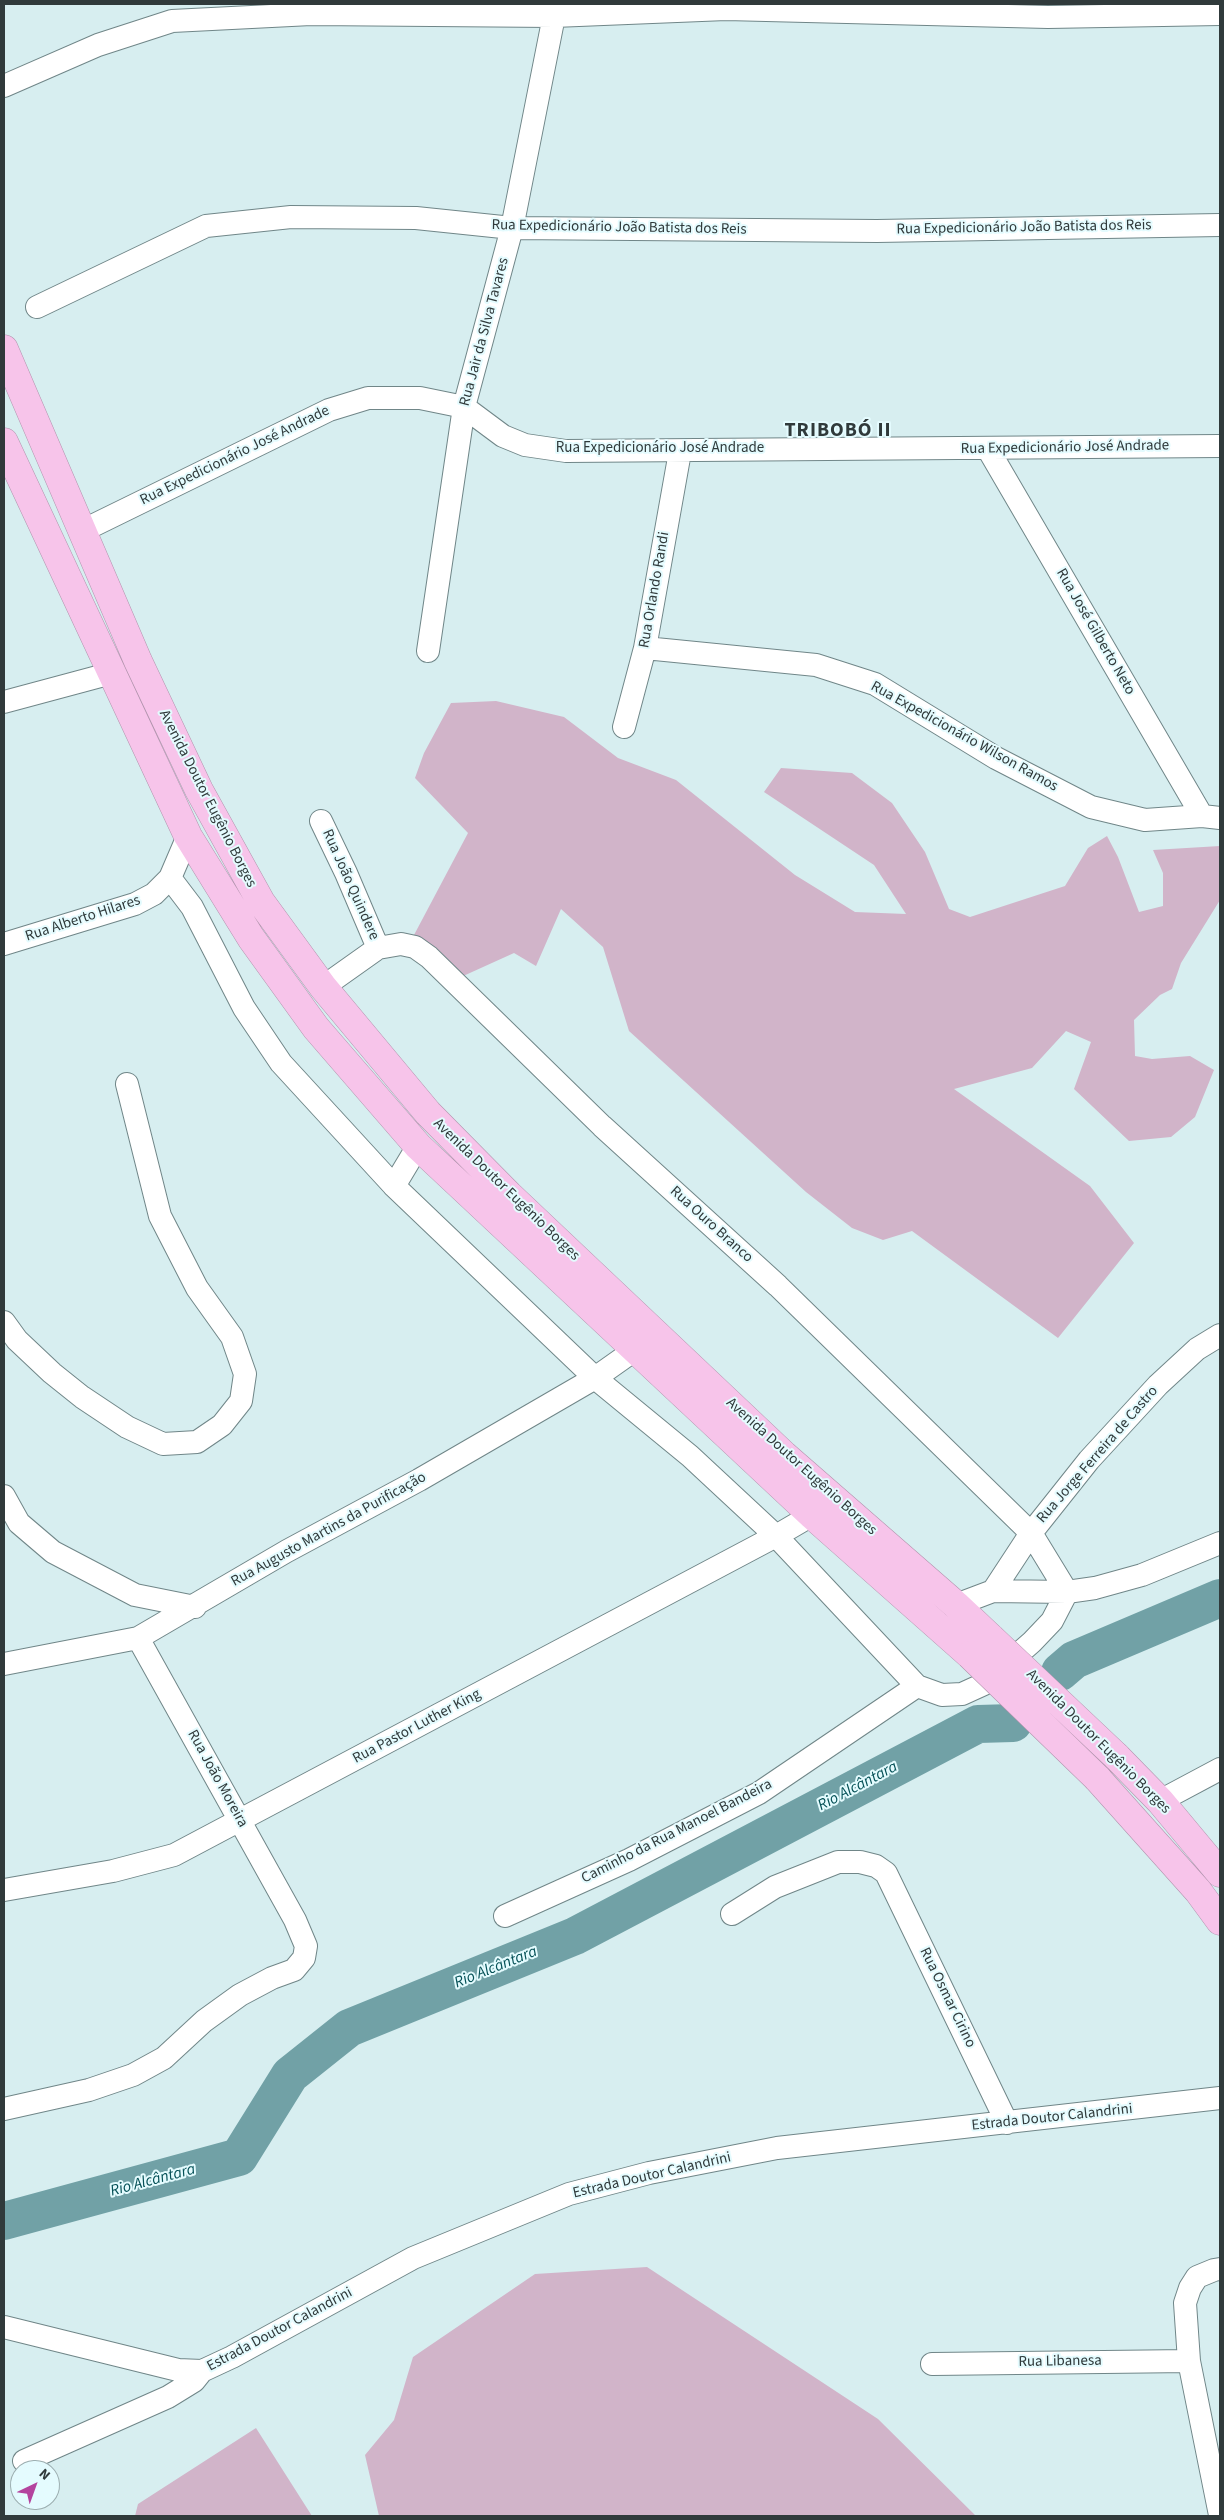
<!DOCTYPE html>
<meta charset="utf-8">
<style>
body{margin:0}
#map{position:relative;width:1224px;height:2520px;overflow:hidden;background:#d7eef0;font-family:"Source Sans 3",sans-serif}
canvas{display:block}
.frame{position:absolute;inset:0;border:5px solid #303a3b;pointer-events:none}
.north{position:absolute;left:10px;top:2460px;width:50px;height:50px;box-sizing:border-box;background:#e4fbfe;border:1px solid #9caeb0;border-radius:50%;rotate:42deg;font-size:14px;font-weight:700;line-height:20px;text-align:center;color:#303a3b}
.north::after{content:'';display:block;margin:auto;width:18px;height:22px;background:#b4439e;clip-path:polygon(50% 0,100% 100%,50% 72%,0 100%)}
</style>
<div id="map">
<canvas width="1224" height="2520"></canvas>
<div class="frame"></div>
<div class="north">N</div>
</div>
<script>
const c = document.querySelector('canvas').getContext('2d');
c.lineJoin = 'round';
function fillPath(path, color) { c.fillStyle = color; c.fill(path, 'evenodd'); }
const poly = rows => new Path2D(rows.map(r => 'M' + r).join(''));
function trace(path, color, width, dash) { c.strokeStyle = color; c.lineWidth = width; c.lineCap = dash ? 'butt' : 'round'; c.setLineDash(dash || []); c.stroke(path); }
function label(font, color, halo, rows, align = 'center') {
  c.font = font + ' "Source Sans 3",sans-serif'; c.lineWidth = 4; c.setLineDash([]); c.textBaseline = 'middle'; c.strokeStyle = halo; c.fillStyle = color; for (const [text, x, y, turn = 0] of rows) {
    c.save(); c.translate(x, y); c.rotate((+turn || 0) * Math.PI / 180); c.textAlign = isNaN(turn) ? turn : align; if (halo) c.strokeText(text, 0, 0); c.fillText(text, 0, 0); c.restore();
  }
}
fillPath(poly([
 [496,701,564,717,618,758,676,780,795,875,855,912,906,914,874,865,764,792,781,768,852,773,892,803,925,852,949,909,970,917,1065,886,1088,848,1107,836,1118,857,1139,912,1163,906,1163,873,1153,850,1220,846,1220,900,1181,963,1172,989,1160,995,1134,1020,1135,1056,1152,1059,1190,1056,1214,1070,1195,1117,1171,1137,1129,1141,1074,1089,1091,1042,1066,1031,1032,1068,954,1089,1090,1186,1134,1243,1058,1338,912,1231,883,1240,852,1228,806,1192,629,1031,603,947,561,909,536,966,514,953,461,977,414,935,468,833,415,778,424,753,451,703],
 [647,2267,878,2419,976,2516,379,2516,365,2455,394,2420,413,2357,535,2274],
 [256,2428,312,2516,135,2516,138,2504]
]), '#d1b4c9');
trace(poly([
 [1060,1672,1074,1660,1220,1598],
 [4,2221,239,2157,290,2075,349,2028,575,1936,978,1724,1013,1723]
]), '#71a1a6', 38);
const minor = poly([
 [4,86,98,45,172,21,311,14,554,16,726,9,1048,17,1220,14],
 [37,307,206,226,291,217,416,218,512,228,877,231,1220,225],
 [988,449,1202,816],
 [82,531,329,410,368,398,420,398,464,407,503,436,525,445,566,451,1220,446],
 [645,648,816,665,875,684,996,758,1091,807,1145,820,1202,816,1220,818],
 [428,651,464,407,512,228,554,16],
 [4,702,112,673],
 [624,727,645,648,680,452],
 [321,821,346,873,378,948],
 [170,878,192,907,244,1008,281,1063,394,1186,595,1378,690,1456,776,1536,917,1686,942,1695,962,1694,984,1684,1032,1642,1052,1621,1067,1592,1031,1533,778,1286,602,1126,429,957,415,947,401,944,378,948,323,987],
 [4,944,135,904,154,894,170,878,188,836],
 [394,1186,418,1146],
 [4,1322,17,1340,52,1373,82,1397,127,1427,163,1444,197,1442,222,1425,241,1401,245,1374,232,1337,197,1288,160,1216,127,1084],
 [4,1496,19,1523,53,1552,135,1595,195,1607],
 [993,1591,1031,1533,1089,1460,1158,1385,1197,1349,1220,1335],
 [956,1605,993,1591,1067,1592,1095,1588,1142,1575,1220,1543],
 [4,1664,138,1638,287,1551,419,1480,595,1378,636,1349],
 [1160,1801,1220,1769],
 [4,1890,113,1871,174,1855,776,1536,812,1515],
 [732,1914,775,1887,838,1862,860,1862,876,1866,886,1873,1007,2123],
 [505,1916,629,1860,759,1793,917,1686],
 [4,2109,89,2090,133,2075,164,2058,204,2021,240,1995,272,1978,294,1970,304,1958,306,1946,295,1920,138,1638],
 [1220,2269,1214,2270,1197,2277,1190,2288,1185,2303,1189,2361,1220,2515],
 [4,2327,178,2370,202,2371],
 [932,2364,1189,2361],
 [24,2461,168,2397,194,2381,202,2371,232,2357,413,2258,569,2194,649,2173,777,2148,1220,2098]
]);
const highway = poly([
 [4,349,138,661,199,790,261,902,323,987,428,1113,509,1195,784,1455,956,1605,991,1638],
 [4,442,188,836,251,938,316,1028,418,1146,812,1515,970,1655],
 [1116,1756,1160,1801,1220,1873],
 [1097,1778,1198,1891,1220,1921]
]);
trace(minor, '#708688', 24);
trace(highway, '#b194ad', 29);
trace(minor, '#fff', 22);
trace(highway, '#f7c4ea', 28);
const highwayBridge = poly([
 [991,1638,1116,1756],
 [970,1655,1097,1778]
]);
trace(highwayBridge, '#b194ad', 29, []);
trace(highwayBridge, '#f7c4ea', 28);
label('15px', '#303a3b', '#e4fbfe', [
 ["Rua Expedicionário João Batista dos Reis",619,228,1],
 ["Rua Expedicionário João Batista dos Reis",1024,228,-1],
 ["Rua Jair da Silva Tavares",485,332,-75],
 ["Rua Expedicionário José Andrade",1065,448,-1],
 ["Rua Expedicionário José Andrade",660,449],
 ["Rua Expedicionário José Andrade",235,456,-26],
 ["Rua Orlando Randi",655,590,-80],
 ["Rua José Gilberto Neto",1095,632,60],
 ["Rua Expedicionário Wilson Ramos",964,737,29],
 ["Avenida Doutor Eugênio Borges",207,799,63],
 ["Rua João Quindere",350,885,66],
 ["Rua Alberto Hilares",83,919,-18],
 ["Avenida Doutor Eugênio Borges",506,1190,44],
 ["Rua Ouro Branco",711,1225,42],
 ["Rua Jorge Ferreira de Castro",1098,1455,-49],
 ["Avenida Doutor Eugênio Borges",801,1467,42],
 ["Rua Augusto Martins da Purificação",329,1530,-29],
 ["Rua Pastor Luther King",417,1727,-28],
 ["Avenida Doutor Eugênio Borges",1098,1742,45],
 ["Rua João Moreira",217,1779,61],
 ["Caminho da Rua Manoel Bandeira",677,1832,-27],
 ["Rua Osmar Cirino",947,1998,64],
 ["Estrada Doutor Calandrini",1052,2118,-6],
 ["Estrada Doutor Calandrini",652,2176,-13],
 ["Estrada Doutor Calandrini",280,2330,-28],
 ["Rua Libanesa",1060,2362,-1]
]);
label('italic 16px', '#045056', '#e4fbfe', [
 ["Rio Alcântara",858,1787,-28],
 ["Rio Alcântara",496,1968,-22],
 ["Rio Alcântara",153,2181,-15]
]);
c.letterSpacing = '1px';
label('bold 20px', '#303a3b', '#e4fbfe', [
 ["TRIBOBÓ II",838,432]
]);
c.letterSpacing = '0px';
</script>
